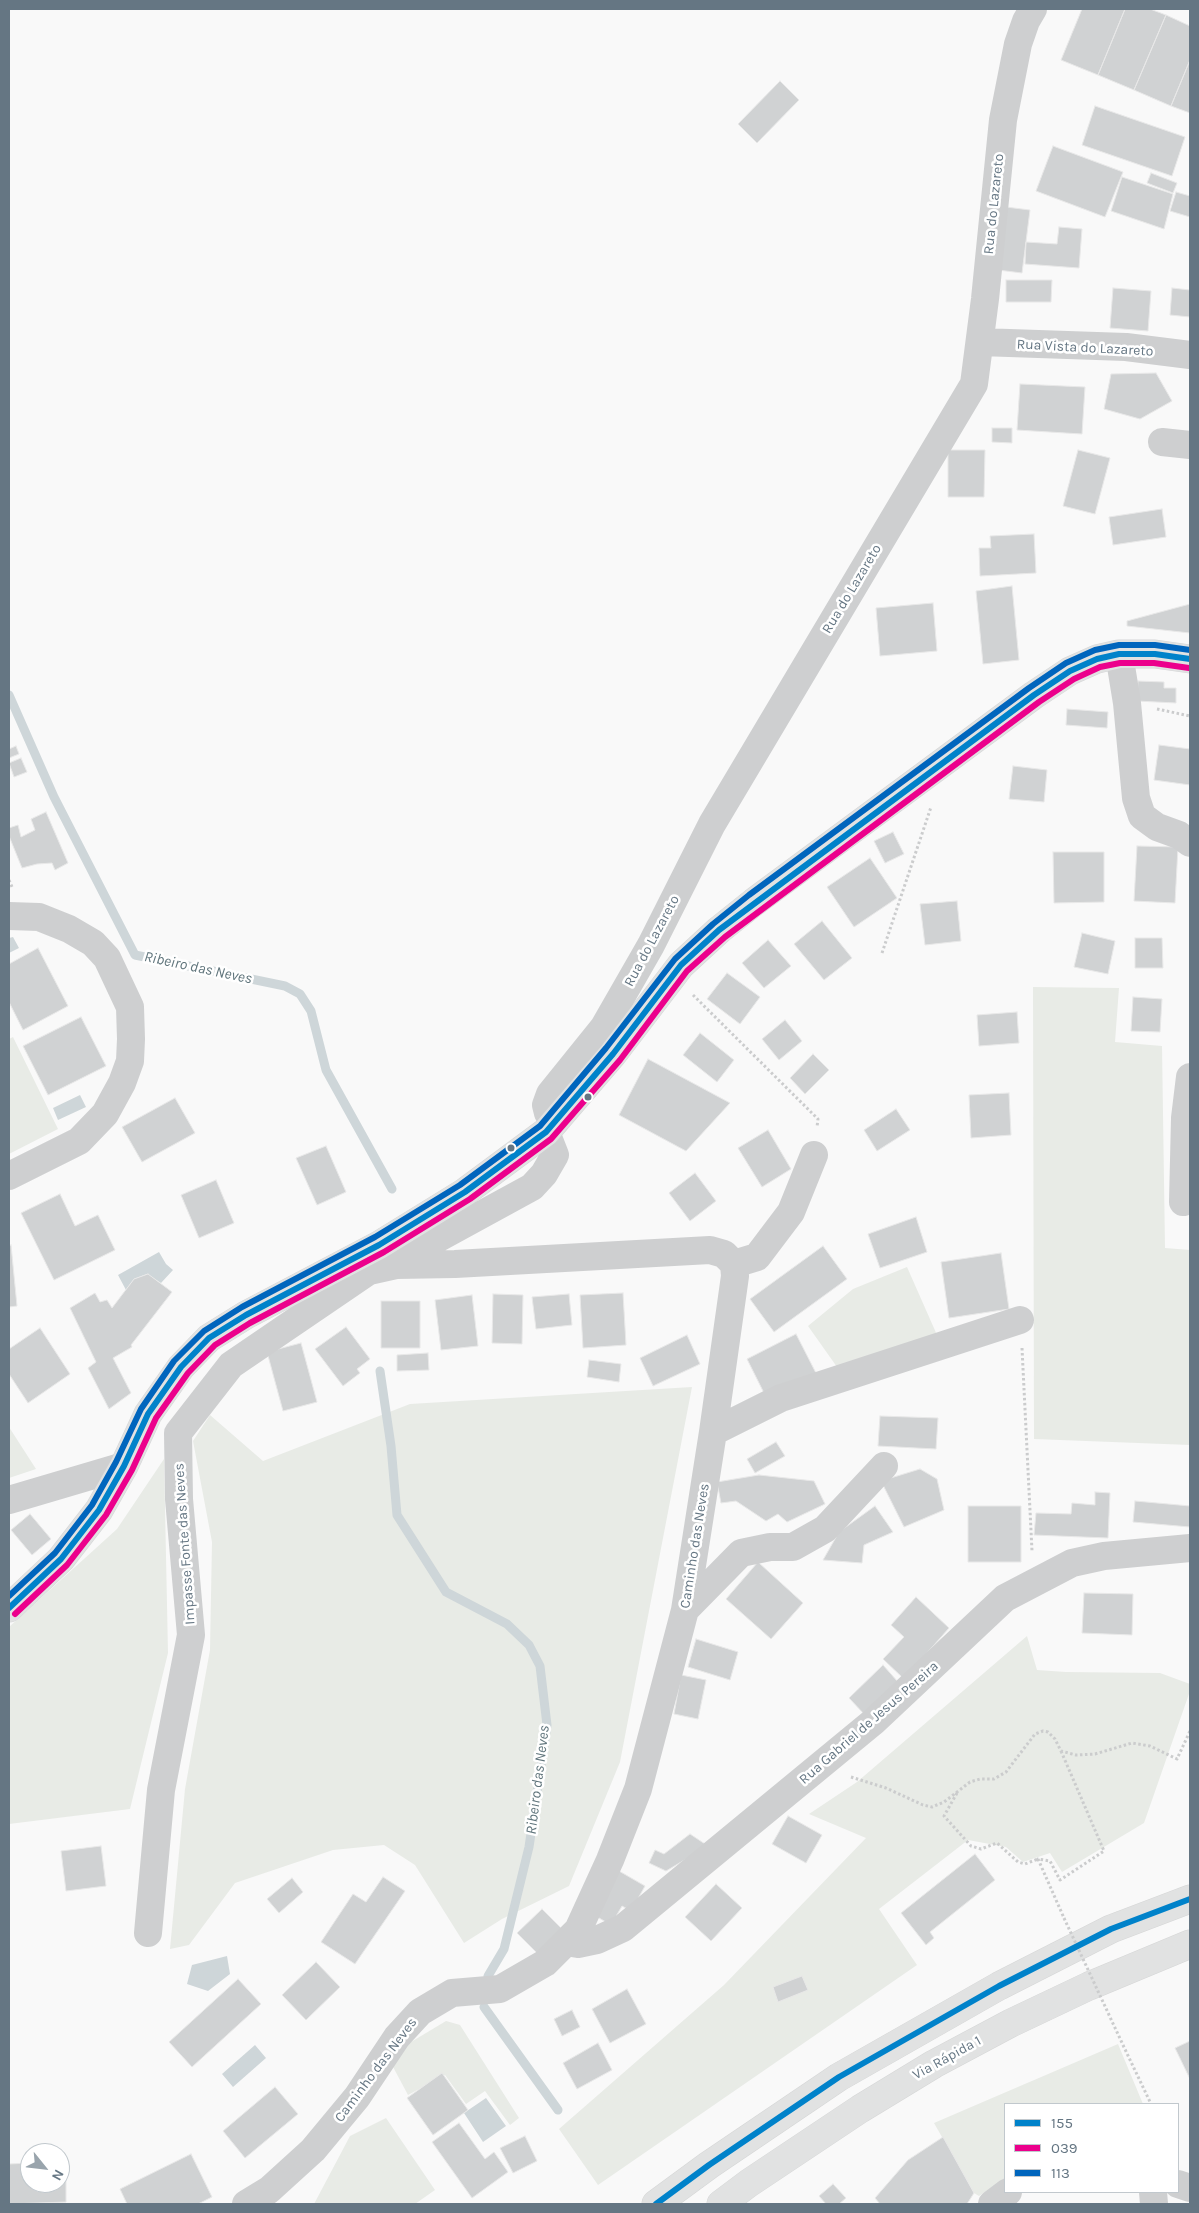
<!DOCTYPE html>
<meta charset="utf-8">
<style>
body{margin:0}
#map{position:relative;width:1199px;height:2213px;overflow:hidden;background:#f9f9f9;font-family:Karla,sans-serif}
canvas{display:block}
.frame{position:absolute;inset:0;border:10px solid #657683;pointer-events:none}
.legend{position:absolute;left:1004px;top:2103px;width:175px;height:90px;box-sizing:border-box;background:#fff;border:1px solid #c1c8cd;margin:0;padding:6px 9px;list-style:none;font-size:15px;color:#657683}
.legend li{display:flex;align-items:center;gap:10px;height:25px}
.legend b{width:25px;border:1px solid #c1c8cd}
.north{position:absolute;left:20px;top:2143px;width:50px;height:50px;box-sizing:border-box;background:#fff;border:1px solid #c1c8cd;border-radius:50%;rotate:119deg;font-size:14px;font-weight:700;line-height:20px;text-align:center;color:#657683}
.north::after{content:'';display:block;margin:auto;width:18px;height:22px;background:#99a4ac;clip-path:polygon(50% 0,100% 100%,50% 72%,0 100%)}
</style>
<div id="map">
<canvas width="1199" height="2213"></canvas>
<div class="frame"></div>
<ul class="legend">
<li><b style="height:6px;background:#0082ca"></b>155</li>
<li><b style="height:6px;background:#ec008c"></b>039</li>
<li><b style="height:6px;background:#0065bd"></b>113</li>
</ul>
<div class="north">N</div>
</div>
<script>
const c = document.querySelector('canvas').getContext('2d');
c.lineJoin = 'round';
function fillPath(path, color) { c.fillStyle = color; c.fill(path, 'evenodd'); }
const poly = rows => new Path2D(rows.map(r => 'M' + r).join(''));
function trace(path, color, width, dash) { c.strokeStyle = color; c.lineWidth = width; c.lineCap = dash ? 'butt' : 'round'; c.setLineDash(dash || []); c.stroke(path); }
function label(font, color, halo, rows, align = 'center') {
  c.font = font + ' Karla,sans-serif'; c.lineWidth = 5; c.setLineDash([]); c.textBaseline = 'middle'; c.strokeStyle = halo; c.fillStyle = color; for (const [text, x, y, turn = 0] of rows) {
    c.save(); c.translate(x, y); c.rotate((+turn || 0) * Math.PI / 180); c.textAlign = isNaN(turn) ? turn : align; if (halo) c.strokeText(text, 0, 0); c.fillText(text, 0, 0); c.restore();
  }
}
fillPath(poly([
 [1033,987,1119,988,1115,1042,1162,1046,1165,1248,1190,1250,1190,1445,1034,1439],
 [13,1037,58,1129,9,1154,9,1039],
 [907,1267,937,1335,837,1367,808,1326,853,1289],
 [692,1387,620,1762,569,1886,502,1919,464,1943,415,1865,384,1845,333,1850,235,1883,189,1945,170,1949,185,1789,210,1650,212,1542,193,1441,210,1415,263,1461,410,1404],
 [9,1427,36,1469,9,1478],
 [164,1459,168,1653,130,1809,9,1824,9,1627,117,1529],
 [1027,1636,1037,1670,1066,1672,1160,1673,1190,1684,1190,1691,1144,1823,1062,1872,1050,1853,1023,1862,1006,1847,968,1840,879,1909,917,1965,598,2185,559,2129,724,1985,866,1838,809,1814,857,1782],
 [446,2021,460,2025,519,2118,510,2125,485,2091,466,2104,445,2075,408,2095,392,2065,401,2048],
 [1118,2044,1143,2104,1005,2104,1005,2178,979,2196,974,2193,934,2123],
 [386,2118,435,2190,415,2204,314,2204,350,2136]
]), '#e8ebe6');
fillPath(poly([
 [13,937,19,948,9,953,9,938],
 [80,1095,86,1107,58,1120,53,1108],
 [159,1252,166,1264,173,1270,161,1283,147,1274,134,1279,126,1290,118,1275],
 [227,1956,230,1974,208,1991,187,1984,192,1965],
 [255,2045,266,2058,233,2087,222,2074],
 [486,2098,506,2126,483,2142,464,2113]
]), '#ced6d9');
trace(poly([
 [9,695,54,797,135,955,285,986,300,994,311,1011,326,1070,392,1189],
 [380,1371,391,1446,397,1515,446,1592,507,1624,529,1645,540,1666,547,1725,529,1847,504,1949,488,1976],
 [484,2007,558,2110]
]), '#ced6d9', 9);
const building = poly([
 [1082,9,1125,9,1098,75,1061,60,1082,9],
 [1125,9,1150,9,1166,15,1134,90,1098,75,1125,9],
 [1166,15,1190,26,1190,60,1171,106,1134,90,1166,15],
 [1190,60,1190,113,1171,106,1190,60],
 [780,81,799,100,757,143,738,124,780,81],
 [1095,106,1185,137,1172,176,1082,145,1095,106],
 [1053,146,1123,172,1105,217,1036,191,1053,146],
 [1151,173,1177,183,1173,193,1147,183,1151,173],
 [1122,177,1173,194,1164,229,1111,211,1122,177],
 [1176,192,1190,196,1190,217,1170,211,1176,192],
 [1006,207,1030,210,1022,273,998,270,1006,207],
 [1059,227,1082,229,1079,268,1025,264,1026,242,1057,244,1059,227],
 [1006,280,1052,280,1051,302,1006,302,1006,280],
 [1113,288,1151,291,1148,331,1110,328,1113,288],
 [1172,288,1190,290,1190,317,1170,315,1172,288],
 [1156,373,1172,401,1140,419,1104,409,1111,374,1156,373],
 [1020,384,1085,387,1082,434,1017,430,1020,384],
 [992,428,1012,428,1012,443,992,442,992,428],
 [948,450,985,450,984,497,948,497,948,450],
 [1078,450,1110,458,1095,514,1063,506,1078,450],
 [1162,509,1166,537,1113,545,1109,517,1162,509],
 [1034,534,1036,573,980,576,979,548,991,548,990,536,1034,534],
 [1012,586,1019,660,983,664,976,591,1012,586],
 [933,603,937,651,880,656,876,608,933,603],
 [1190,604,1190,633,1127,626,1127,621,1190,604],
 [1138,681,1164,682,1164,688,1176,688,1176,703,1137,701,1138,681],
 [1067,709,1108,712,1107,728,1066,725,1067,709],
 [1159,745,1190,749,1190,785,1154,780,1159,745],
 [16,746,19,754,9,758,9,749,16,746],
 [21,758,27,772,14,777,9,763,21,758],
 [1013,766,1047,770,1044,802,1009,799,1013,766],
 [46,812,68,863,55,870,52,863,37,864,22,868,9,836,9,828,18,825,21,837,35,830,31,819,46,812],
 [893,832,904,854,885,863,874,841,893,832],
 [1137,846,1178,847,1175,903,1134,901,1137,846],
 [1053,852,1104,852,1104,902,1054,903,1053,852],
 [870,858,897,898,854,927,827,887,870,858],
 [957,901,961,941,925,945,920,904,957,901],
 [822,921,852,958,824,980,794,944,822,921],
 [1082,933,1115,941,1108,974,1074,967,1082,933],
 [1135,938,1162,938,1163,968,1135,968,1135,938],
 [768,940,791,966,764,988,742,963,768,940],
 [38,948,68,1006,23,1030,9,1002,9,964,38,948],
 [727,973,760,997,740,1024,707,999,727,973],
 [1133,997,1162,999,1160,1032,1131,1031,1133,997],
 [1017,1012,1019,1043,979,1046,977,1015,1017,1012],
 [81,1017,106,1066,48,1095,23,1046,81,1017],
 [785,1020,802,1041,779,1060,762,1039,785,1020],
 [700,1033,734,1060,717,1082,683,1055,700,1033],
 [813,1054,829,1070,805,1094,790,1078,813,1054],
 [648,1059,730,1103,686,1151,619,1115,648,1059],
 [1009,1093,1011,1135,971,1138,969,1095,1009,1093],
 [175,1098,195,1133,142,1162,122,1127,175,1098],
 [896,1109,910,1130,877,1151,864,1130,896,1109],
 [768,1130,791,1169,762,1187,738,1148,768,1130],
 [326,1146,346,1192,317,1205,296,1158,326,1146],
 [695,1173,716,1201,690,1221,669,1193,695,1173],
 [216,1180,234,1223,199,1238,181,1195,216,1180],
 [60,1194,75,1226,98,1215,115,1250,54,1280,21,1213,60,1194],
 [916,1217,927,1252,880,1268,868,1234,916,1217],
 [11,1245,17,1306,9,1307,9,1246,11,1245],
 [823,1246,847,1279,774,1332,750,1299,823,1246],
 [1001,1253,1009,1309,949,1318,941,1262,1001,1253],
 [148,1274,172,1292,131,1345,132,1347,113,1358,131,1393,109,1409,88,1368,96,1362,70,1308,95,1293,100,1302,107,1300,112,1308,134,1279,148,1274],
 [623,1293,626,1345,583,1348,580,1295,623,1293],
 [493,1294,523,1295,522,1344,492,1343,493,1294],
 [569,1294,572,1325,536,1329,532,1297,569,1294],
 [472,1295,478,1346,441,1350,435,1300,472,1295],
 [381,1301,420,1301,420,1348,381,1348,381,1301],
 [346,1327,370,1359,357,1369,360,1373,343,1386,315,1349,346,1327],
 [40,1328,70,1374,28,1403,9,1374,9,1349,40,1328],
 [796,1334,817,1375,767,1399,747,1359,796,1334],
 [687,1335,700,1364,653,1386,640,1358,687,1335],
 [301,1343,317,1402,283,1411,267,1352,301,1343],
 [428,1353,429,1370,397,1371,397,1355,428,1353],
 [589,1360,621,1364,619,1382,587,1377,589,1360],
 [880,1416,938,1418,936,1449,878,1446,880,1416],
 [776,1442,785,1456,755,1473,747,1459,776,1442],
 [920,1469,937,1479,944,1510,904,1527,881,1481,920,1469],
 [759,1475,814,1481,825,1504,787,1522,778,1514,766,1521,736,1501,721,1503,717,1482,759,1475],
 [1095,1492,1110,1493,1108,1538,1034,1535,1036,1513,1071,1514,1072,1503,1095,1505,1095,1492],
 [1135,1501,1190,1506,1190,1527,1133,1522,1135,1501],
 [875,1506,893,1532,864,1545,862,1563,823,1560,839,1532,875,1506],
 [968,1506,1021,1506,1021,1562,968,1562,968,1506],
 [30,1514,51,1539,32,1555,11,1530,30,1514],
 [758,1562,803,1603,771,1639,726,1599,758,1562],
 [1084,1593,1133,1594,1132,1635,1082,1633,1084,1593],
 [916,1597,949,1628,904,1679,883,1659,904,1637,891,1625,916,1597],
 [696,1639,738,1652,730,1680,688,1667,696,1639],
 [883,1665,898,1682,864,1714,849,1698,883,1665],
 [681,1675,706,1680,698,1719,674,1714,681,1675],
 [788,1816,822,1835,806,1863,772,1844,788,1816],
 [690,1834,708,1846,666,1871,649,1863,655,1850,664,1854,690,1834],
 [101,1846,106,1886,66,1891,61,1851,101,1846],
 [975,1854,995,1880,930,1932,934,1938,926,1945,901,1913,975,1854],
 [619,1871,645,1886,631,1911,622,1906,611,1925,594,1915,619,1871],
 [383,1877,405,1891,355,1964,321,1942,353,1894,366,1902,383,1877],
 [292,1878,303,1892,279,1913,267,1899,292,1878],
 [716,1884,742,1908,711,1941,685,1917,716,1884],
 [542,1909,564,1931,539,1955,517,1933,542,1909],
 [316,1962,340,1987,306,2020,282,1995,316,1962],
 [802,1976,808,1990,778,2002,773,1987,802,1976],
 [238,1979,261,2004,192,2067,169,2042,238,1979],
 [627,1989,646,2024,610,2043,592,2009,627,1989],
 [572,2010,580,2027,562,2036,554,2019,572,2010],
 [1190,2041,1190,2079,1175,2048,1190,2041],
 [598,2043,612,2070,577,2089,563,2063,598,2043],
 [442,2073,468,2110,433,2135,407,2098,442,2073],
 [275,2087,298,2114,245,2158,223,2131,275,2087],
 [459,2123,485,2159,494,2152,508,2172,472,2198,432,2142,459,2123],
 [525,2136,537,2161,513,2173,500,2148,525,2136],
 [943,2137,974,2193,967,2204,880,2204,875,2198,908,2160,943,2137],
 [191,2154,212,2197,198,2204,127,2204,120,2189,191,2154],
 [30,2163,30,2183,60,2183,60,2177,66,2177,66,2202,9,2204,9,2164,30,2163],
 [833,2184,846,2198,839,2204,826,2204,819,2196,833,2184]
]);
fillPath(building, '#d0d2d3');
trace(building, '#e8e8e8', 1);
const major = poly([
 [9,1608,61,1559,99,1510,124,1466,148,1414,181,1367,209,1338,246,1315,379,1245,465,1192,546,1132,613,1054,681,965,719,930,754,902,1034,695,1070,671,1097,659,1119,654,1155,654,1190,659]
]);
const highway = poly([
 [656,2204,709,2165,839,2077,999,1986,1111,1929,1190,1899],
 [721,2204,749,2183,860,2109,934,2064,1011,2023,1089,1986,1190,1944]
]);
trace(major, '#d5d6d7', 29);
trace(highway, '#d5d6d6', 29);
trace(poly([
 [1157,709,1190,716],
 [9,880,12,887],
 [882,953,931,807],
 [693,995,818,1119,817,1127],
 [1022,1348,1032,1551],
 [1061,1751,1104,1851,1060,1880,1050,1861,1038,1859,1064,1918],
 [851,1777,886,1788,923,1805,932,1807,944,1802,970,1782,980,1779,994,1779,1006,1772,1035,1734,1043,1731,1048,1732,1055,1739,1061,1751,1076,1755,1095,1754,1132,1743,1150,1746,1177,1759,1190,1731],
 [957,1793,944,1816,971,1846,981,1849,997,1843,1018,1862,1025,1864,1038,1859],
 [1123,2045,1151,2104]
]), '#cbcccd', 3, [2.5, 2.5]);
trace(poly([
 [980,342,1126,347,1190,355],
 [1162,442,1190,445],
 [1119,654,1127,703,1136,798,1142,816,1157,827,1179,835,1190,843],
 [9,916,39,917,69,929,93,943,107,958,130,1007,131,1039,130,1061,122,1083,105,1114,79,1141,9,1176],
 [555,1122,548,1113,546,1105,550,1094,604,1027,651,945,712,824,974,384,985,299,1003,120,1018,44,1026,21,1033,9],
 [1183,1202,1185,1118,1190,1077],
 [734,1264,757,1257,791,1212,814,1155],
 [396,1265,424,1246,532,1187,544,1174,555,1155,546,1132],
 [713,1432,781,1398,1020,1320],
 [9,1500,124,1466],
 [685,1610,741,1553,770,1547,793,1547,825,1529,884,1466],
 [148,1933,161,1790,191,1635,179,1499,178,1433,231,1365,369,1271,396,1265,455,1264,710,1250,724,1254,734,1264,735,1276,713,1432,685,1610,638,1789,610,1860,578,1930,545,1963,500,1989,452,1993,420,2012,397,2037,357,2097,313,2150,269,2190,246,2204],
 [566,1942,578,1944,597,1940,623,1928,873,1722,1005,1598,1072,1563,1104,1556,1190,1548],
 [1178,2184,1190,2188],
 [1153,2192,1154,2204],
 [992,2204,1008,2192]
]), '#cecfd0', 28);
trace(major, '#e1e2e2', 28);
trace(highway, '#e1e2e2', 28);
trace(poly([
 [1064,1918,1123,2045]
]), '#cbcccd', 3, [2.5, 2.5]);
trace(poly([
 [9,1608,61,1559,99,1510,124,1466,148,1414,181,1367,209,1338,246,1315,379,1245,465,1192,546,1132,613,1054,681,965,719,930,1034,695,1070,671,1097,659,1119,654,1155,654,1190,659],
 [656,2204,709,2165,839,2077,999,1986,1111,1929,1190,1899]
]), '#0082ca', 6);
trace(poly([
 [15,1614,67,1565,106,1515,132,1470,156,1418,188,1373,215,1345,250,1323,384,1252,470,1199,551,1139,620,1060,687,971,725,937,1039,702,1074,679,1100,667,1120,663,1154,663,1189,668]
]), '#ec008c', 6);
trace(poly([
 [9,1596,55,1553,92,1505,116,1462,141,1409,174,1361,204,1331,242,1307,375,1237,460,1185,540,1126,606,1048,675,959,713,924,749,895,1029,688,1066,663,1095,650,1119,645,1155,645,1190,650]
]), '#0065bd', 6);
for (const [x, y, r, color] of [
 [588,1097,4.5,"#657683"],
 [511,1148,4.5,"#657683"]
]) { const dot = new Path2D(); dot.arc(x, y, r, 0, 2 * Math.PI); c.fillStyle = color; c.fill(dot); trace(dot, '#fff', 2); }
label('14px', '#657683', '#fff', [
 ["Rua do Lazareto",994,204,-84],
 ["Rua Vista do Lazareto",1085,348,3],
 ["Rua do Lazareto",852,589,-59],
 ["Rua do Lazareto",652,941,-62],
 ["Impasse Fonte das Neves",185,1544,-94],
 ["Caminho das Neves",695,1546,-81],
 ["Rua Gabriel de Jesus Pereira",869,1723,-41],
 ["Via Rápida 1",947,2058,-29],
 ["Caminho das Neves",376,2070,-53]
]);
label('italic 15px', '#60757c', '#fff', [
 ["Ribeiro das Neves",198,968,12],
 ["Ribeiro das Neves",538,1780,-83]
]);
</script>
